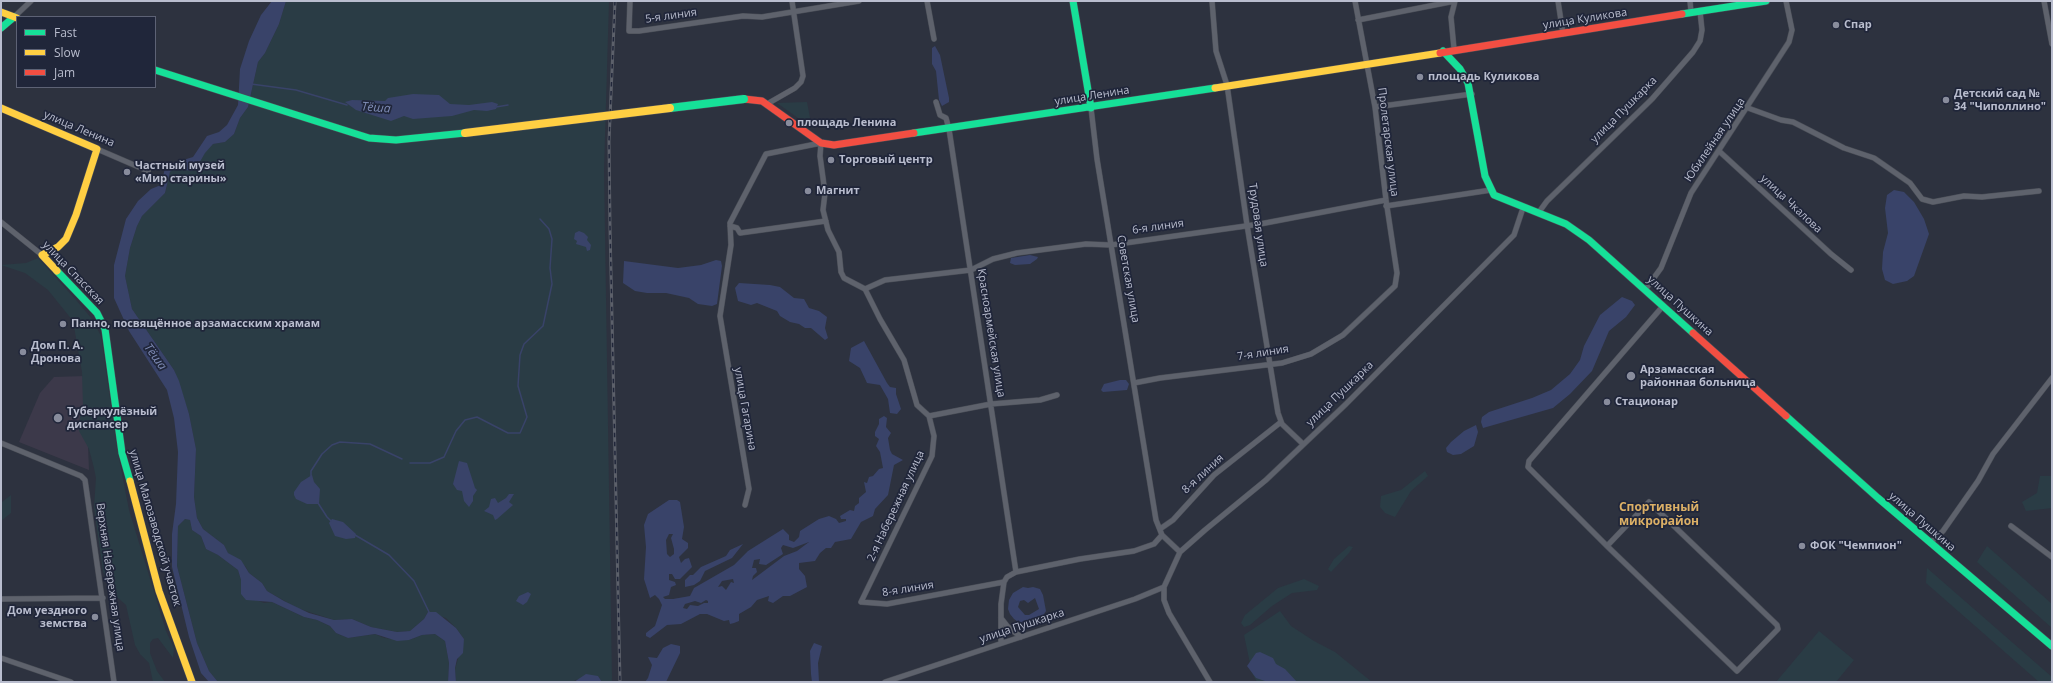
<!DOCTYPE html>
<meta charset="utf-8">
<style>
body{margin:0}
#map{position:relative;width:2053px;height:683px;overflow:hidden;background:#2d323f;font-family:"Open Sans",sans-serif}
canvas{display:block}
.frame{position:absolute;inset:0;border:2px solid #b9bdce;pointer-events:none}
.legend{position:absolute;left:16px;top:16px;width:140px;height:72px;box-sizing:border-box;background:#20263a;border:1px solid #5d6275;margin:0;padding:5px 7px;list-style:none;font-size:12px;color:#b9bdce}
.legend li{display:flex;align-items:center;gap:8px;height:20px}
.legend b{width:20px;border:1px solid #5d6275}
</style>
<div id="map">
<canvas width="2053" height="683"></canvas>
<div class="frame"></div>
<ul class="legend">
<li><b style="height:5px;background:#16e098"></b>Fast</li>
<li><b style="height:5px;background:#ffcf43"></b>Slow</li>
<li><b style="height:5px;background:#f24e42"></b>Jam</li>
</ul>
</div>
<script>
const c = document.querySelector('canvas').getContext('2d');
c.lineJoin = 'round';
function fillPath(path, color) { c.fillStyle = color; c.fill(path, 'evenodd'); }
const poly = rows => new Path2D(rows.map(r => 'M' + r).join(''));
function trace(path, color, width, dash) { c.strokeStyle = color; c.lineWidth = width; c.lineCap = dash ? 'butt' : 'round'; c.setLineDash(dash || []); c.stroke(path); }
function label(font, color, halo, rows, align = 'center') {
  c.font = font + ' "Open Sans",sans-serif'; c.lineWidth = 3.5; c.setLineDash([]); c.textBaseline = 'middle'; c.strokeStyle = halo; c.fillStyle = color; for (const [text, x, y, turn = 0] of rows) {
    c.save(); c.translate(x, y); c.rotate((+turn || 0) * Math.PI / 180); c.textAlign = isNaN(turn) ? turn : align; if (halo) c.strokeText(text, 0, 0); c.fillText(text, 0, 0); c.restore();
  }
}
fillPath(poly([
 [85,376,89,470,19,442,40,393,54,377]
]), '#3c394a');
fillPath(poly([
 [286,1,609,1,604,170,612,682,602,682,598,676,575,680,574,682,456,682,455,669,464,639,456,628,446,618,428,612,424,619,410,631,397,632,371,627,352,619,334,620,297,608,267,591,262,583,249,573,246,567,228,553,224,545,203,529,197,518,194,497,196,449,189,414,174,370,132,309,125,276,130,248,137,226,142,216,165,193,170,172,174,168,192,171,197,167,205,152,213,144,225,142,234,134,240,118,248,107,258,62,265,53,279,24],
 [807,102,812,128,777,103],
 [38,258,76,300,92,319,101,336,117,448,129,510,166,631,174,648,173,658,158,638,153,639,150,643,150,653,157,671,165,682,153,682,149,663,140,654,135,645,126,605,110,591,103,571,94,508,96,478,94,468,89,449,79,431,79,421,83,406,82,372,73,321,48,290,25,273,1,265,26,263],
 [1425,471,1428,476,1411,491,1395,517,1385,513,1380,507,1381,496,1401,490],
 [2040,476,2052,476,2052,508,2026,511,2022,502,2037,493],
 [11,495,11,513,1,521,2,502],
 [185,519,190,520,192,530,201,536,206,549,218,555,238,570,241,580,241,594,264,603,272,602,304,617,317,620,330,626,336,633,348,638,375,634,384,638,409,640,422,635,435,634,445,641,449,663,448,682,218,682,209,671,197,643,177,566,178,526],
 [1349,546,1353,547,1349,553,1331,572,1328,569,1334,559],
 [1987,546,2052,604,2052,628,1977,562],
 [1927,568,2052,677,2052,682,2039,682,1926,583],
 [1304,579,1319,586,1317,590,1292,593,1272,606,1250,625,1244,627,1241,623,1245,615,1278,588],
 [1280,611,1291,626,1314,641,1335,652,1372,682,1257,682,1252,673,1244,635],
 [1819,631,1854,660,1836,682,1776,682]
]), '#2a3c45');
fillPath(poly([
 [272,1,286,1,279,24,265,53,258,62,248,107,240,118,234,134,225,142,213,144,205,153,197,167,192,171,174,168,170,172,165,193,142,216,137,226,130,248,125,276,132,309,174,370,179,381,189,414,196,449,194,497,197,518,203,529,224,545,228,553,241,560,249,573,262,583,267,591,284,601,309,613,334,620,352,619,371,627,397,632,410,631,424,619,428,612,436,612,456,628,464,639,463,653,457,659,455,668,456,682,448,682,449,663,445,641,435,634,422,635,409,640,397,641,375,634,348,638,336,633,330,626,317,620,304,617,272,602,246,600,241,594,241,580,238,570,218,555,206,549,201,536,192,530,190,520,185,519,178,526,177,566,197,643,209,671,218,682,209,682,201,673,189,637,172,567,172,534,176,504,178,452,174,418,167,390,129,331,114,298,114,265,126,219,138,201,151,189,161,185,165,168,170,164,193,157,207,136,219,132,227,125,238,105,240,69,249,41,261,15],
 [935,46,940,55,949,98,949,102,942,106,939,100,936,71,932,64,932,48],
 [413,94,439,95,450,104,469,105,492,102,498,104,496,109,487,111,474,110,452,116,413,119,404,116,391,121,356,110,345,102,352,100,385,101,388,98],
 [1894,190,1904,192,1914,202,1924,219,1929,234,1914,276,1907,281,1893,284,1885,280,1882,269,1883,252,1888,233,1885,208,1887,195],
 [579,231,584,233,588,237,587,240,591,245,590,250,587,251,586,247,576,244,577,241,574,239,575,233],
 [1030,255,1038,257,1037,259,1030,264,1015,265,1010,263,1011,258],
 [716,260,721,261,722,266,717,304,712,306,698,304,689,298,666,293,647,293,635,291,623,283,624,261,678,268,701,265],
 [739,283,770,285,780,287,794,298,804,299,809,308,819,311,827,317,825,328,828,338,825,340,811,328,805,328,799,324,790,322,780,316,777,311,757,303,751,305,738,301,735,288],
 [1622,297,1632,301,1635,305,1626,317,1609,331,1592,371,1570,394,1553,408,1483,428,1481,422,1482,417,1489,412,1532,398,1551,390,1570,374,1580,360,1584,346,1600,315],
 [864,341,887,383,890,387,896,388,896,394,901,409,897,414,890,413,888,399,880,385,867,383,860,368,849,361,851,348],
 [1120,380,1126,380,1129,384,1127,390,1103,392,1101,390,1104,384],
 [884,416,887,418,886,427,891,433,888,438,890,450,892,454,903,460,894,465,888,495,875,509,873,516,861,522,851,539,835,542,831,548,826,548,820,553,815,561,799,563,799,569,805,576,807,587,790,596,783,596,773,603,768,601,769,596,757,600,751,607,739,614,739,621,734,623,730,624,729,620,724,621,707,614,700,614,681,624,667,625,650,638,646,636,646,633,655,626,662,605,659,599,655,595,650,598,644,579,646,547,644,525,648,514,669,500,677,500,680,502,684,527,682,539,688,543,688,548,679,557,681,563,685,559,689,558,692,567,680,579,675,579,672,574,669,574,669,580,675,582,676,585,671,587,669,595,663,597,665,599,673,599,690,596,694,588,734,565,748,551,783,529,789,535,789,540,794,542,799,537,800,531,819,519,829,516,836,519,839,523,846,521,846,519,841,519,840,516,850,510,854,511,855,506,859,503,859,498,866,492,864,482,867,483,869,477,873,476,879,469,883,468,880,452,876,446,879,439,875,436,875,432,879,424,879,419],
 [669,534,673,534,671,538,674,549,674,554,670,557,667,554,666,540],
 [809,542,797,551,784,556,752,580,753,576,757,572,756,568,752,568,754,560,760,559,759,564,766,565,783,554,781,548,783,545,793,548],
 [733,579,734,583,731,582,726,590,722,586,718,587,722,581],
 [706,600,708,601,708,603,704,603,698,606,690,605,687,609,683,608,685,604,695,601,701,603],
 [1476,425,1478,432,1474,446,1461,454,1453,455,1447,452,1446,448,1451,442,1464,431],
 [459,461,467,463,475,488,477,490,473,496,473,501,469,507,464,501,462,491,457,490,453,484],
 [312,475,314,482,320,489,319,504,307,504,296,499,294,495,294,492,301,482],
 [509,494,514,494,509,502,513,505,497,519,495,520,493,515,484,511,489,507,491,499,495,498,498,503,506,498],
 [332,519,343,522,356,534,355,538,346,539,335,536,329,523],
 [743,544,732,558,705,571,700,581,694,585,685,587,685,580,690,575,693,575,701,567,726,556,730,550],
 [1023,587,1028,588,1033,587,1040,589,1043,595,1046,611,1038,623,1023,625,1014,619,1010,614,1008,609,1009,600,1013,593],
 [1035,598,1039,609,1029,615,1025,615,1018,607,1020,601,1024,600,1028,603],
 [528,592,531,594,527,602,523,605,516,601,519,596],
 [814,643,822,646,818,663,819,682,812,682,811,674,810,651],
 [671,644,680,646,680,653,666,682,645,682,648,678,652,665,648,657,657,658,663,648],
 [1260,652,1273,658,1276,664,1285,669,1297,682,1268,682,1256,678,1247,666,1256,653],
 [586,674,598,676,602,682,574,682]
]), '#394369');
trace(poly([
 [251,84,296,90,347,105],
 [496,107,508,105],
 [410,463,430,463,444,457,456,431,465,420,477,417,508,433,520,433,527,417,518,386,520,355,524,344,543,326,552,284,550,268,552,239,549,229,540,219],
 [311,477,311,471,322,454,332,445,340,442,370,444,402,459],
 [318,503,327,517,331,521],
 [355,535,389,555,414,581,429,612]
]), '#394369', 1.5);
const street = poly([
 [630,1,629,31,639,31,743,16,762,17,859,1],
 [927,1,934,39],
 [1212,1,1216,51,1227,85,1247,225,1278,413,1282,424,1303,444],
 [1558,1,1563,34],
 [1690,1,1691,12],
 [2044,1,2052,44],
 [14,17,31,1],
 [1358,20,1455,1],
 [1454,49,1451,17,1455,1],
 [936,102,940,115,946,118,949,129,1016,572],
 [767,104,795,88,801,82,803,76,792,1],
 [1375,107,1472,94],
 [1091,108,1097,159,1156,520,1162,535,1180,552],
 [1748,108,1781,120,1793,122,1844,148,1874,158,1910,183,1922,199,1933,202,1964,196,1982,197,2039,191],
 [97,149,148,171],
 [1719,151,1831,254,1851,270],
 [1386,206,1491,190],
 [1539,212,1547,201,1652,99,1693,52,1700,41,1702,30,1700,11],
 [1,222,42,255],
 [730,226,737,228,740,233,826,221],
 [865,289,885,280,971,270,993,259,1017,253,1086,244,1111,245,1260,224,1386,200],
 [865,289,880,319,904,360,917,405,929,416,934,436,932,456,861,602,887,604,1004,582],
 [1645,290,1661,268,1691,193,1789,42,1792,30,1786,1],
 [1134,383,1160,378,1282,363,1311,354,1343,335,1395,286,1397,273,1386,200,1375,107,1355,1],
 [929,416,991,404,1040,400,1057,395],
 [1,443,81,476,85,480,114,682],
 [745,505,749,489,720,316,731,245,730,223,766,154,821,143,820,156,825,193,823,210,828,230,839,252,841,272,844,278,865,289],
 [2011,526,2052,557],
 [1160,529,1173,520,1214,475,1281,422],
 [1930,543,1943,531,1978,481,1993,454,2052,378],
 [1607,546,1649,502,1777,625,1778,629,1737,671,1607,546,1528,467,1529,461,1663,306],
 [1,599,103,598],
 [1001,618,1008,627,1021,637],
 [1001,643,1001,604,1004,582,1007,577,1016,572,1080,559,1134,551,1154,544,1162,535],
 [1,658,71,682],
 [885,682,1135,599,1164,587],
 [1210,682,1169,613,1164,600,1164,587,1180,552,1205,530,1266,480,1346,404,1514,235,1523,208]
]);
const fast = poly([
 [1073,1,1091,108],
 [1682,14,1766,1],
 [1,28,14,17],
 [1443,51,1460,69,1468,83,1485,176,1494,195,1566,224,1589,240,1693,333],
 [155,70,369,138,396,140,465,133],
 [914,133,1215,88],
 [57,271,97,313,105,329,122,453,130,481],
 [1786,416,1878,498,2052,646]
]);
const slow = poly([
 [1,12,17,18],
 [1215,88,1440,53],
 [1,108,97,149,76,215,66,239,58,247,42,255,57,271],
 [130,481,159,591,192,682]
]);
const jam = poly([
 [1440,53,1682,14],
 [744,99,762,101,821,143,834,145,914,133],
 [1693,333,1786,416]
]);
trace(street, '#4a4e57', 6);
trace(fast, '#4a4e57', 8);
trace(slow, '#4a4e57', 8);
trace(jam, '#4a4e57', 8);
trace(street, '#5e626c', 5);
trace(fast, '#16e098', 7);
trace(slow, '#ffcf43', 7);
trace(jam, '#f24e42', 7);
const rail = poly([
 [615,1,609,141,610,227,620,682]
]);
trace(rail, '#5c606a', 3);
trace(rail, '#20263a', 1.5, [4.5]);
const fastBridge = poly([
 [670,108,744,99]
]);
const slowBridge = poly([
 [465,133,670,108]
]);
trace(fastBridge, '#4b4f5b', 9, []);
trace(slowBridge, '#4b4f5b', 9, []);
trace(fastBridge, '#16e098', 8);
trace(slowBridge, '#ffcf43', 8);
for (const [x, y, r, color] of [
 [1836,25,4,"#888c9c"],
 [1420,77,4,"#888c9c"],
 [1946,100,4,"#888c9c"],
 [789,123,4,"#888c9c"],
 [831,160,4,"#888c9c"],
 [127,172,4,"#888c9c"],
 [808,191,4,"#888c9c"],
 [63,324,4,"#888c9c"],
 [23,352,4,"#888c9c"],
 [1631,376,5,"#888c9c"],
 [1607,402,4,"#888c9c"],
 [58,418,5,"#888c9c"],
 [1802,546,4,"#888c9c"],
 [95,617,4,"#888c9c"]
]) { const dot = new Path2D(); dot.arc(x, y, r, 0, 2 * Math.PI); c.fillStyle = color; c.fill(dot); trace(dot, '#20263a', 1.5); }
label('11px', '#b9bdce', '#20263a', [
 ["5-я линия",671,16,-8],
 ["улица Куликова",1585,19,-9],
 ["улица Ленина",1092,96,-9],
 ["улица Пушкарка",1624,110,-45],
 ["улица Ленина",79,129,23],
 ["Юбилейная улица",1715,140,-56],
 ["Пролетарская улица",1388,142,83],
 ["улица Чкалова",1791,204,43],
 ["Трудовая улица",1258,225,82],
 ["6-я линия",1158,227,-8],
 ["улица Спасская",73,273,46],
 ["Советская улица",1128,279,80],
 ["улица Пушкина",1680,306,42],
 ["Красноармейская улица",991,333,81],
 ["7-я линия",1263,353,-9],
 ["улица Пушкарка",1340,394,-44],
 ["улица Гагарина",745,409,80],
 ["8-я линия",1203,474,-43],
 ["2-я Набережная улица",896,506,-65],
 ["улица Пушкина",1922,522,41],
 ["улица Малозаводской участок",155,528,74],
 ["Верхняя Набережная улица",110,577,82],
 ["8-я линия",908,589,-9],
 ["улица Пушкарка",1022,626,-18]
]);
label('bold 11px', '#b9bdce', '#20263a', [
 ["Спар",1844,25],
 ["площадь Куликова",1428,77],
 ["Детский сад №",1954,94],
 ["34 \"Чиполлино\"",1954,107],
 ["площадь Ленина",797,123],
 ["Торговый центр",839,160],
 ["Частный музей",135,166],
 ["«Мир старины»",135,179],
 ["Магнит",816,191],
 ["Панно, посвящённое арзамасским храмам",71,324],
 ["Дом П. А.",31,346],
 ["Дронова",31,359],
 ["Арзамасская",1640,370],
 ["районная больница",1640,383],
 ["Стационар",1615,402],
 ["Туберкулёзный",67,412],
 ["диспансер",67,425],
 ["ФОК \"Чемпион\"",1810,546],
 ["Дом уездного",87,611,"right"],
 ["земства",87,624,"right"]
], 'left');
label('italic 12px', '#7f8cb6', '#20263a', [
 ["Тёша",376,108,5],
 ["Тёша",155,357,54]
]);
label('bold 12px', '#dcb066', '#20263a', [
 ["Спортивный",1659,508],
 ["микрорайон",1659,522]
]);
</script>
